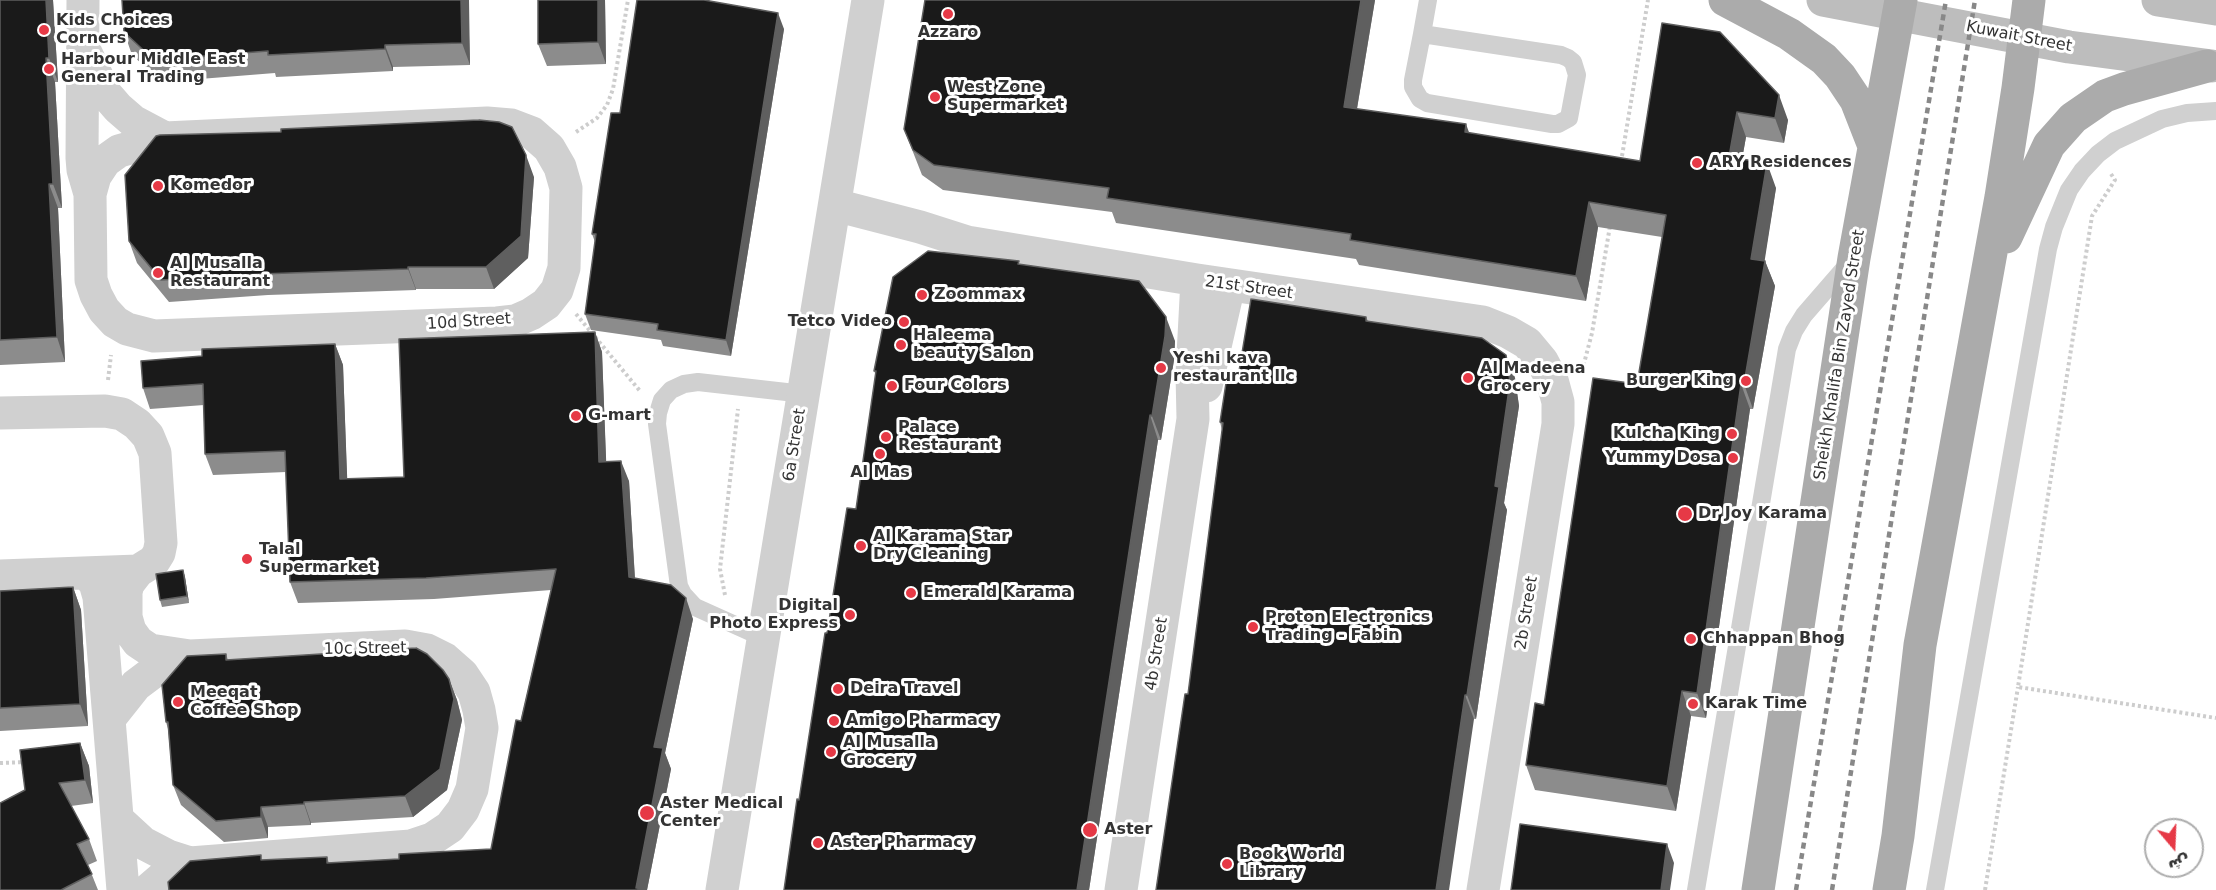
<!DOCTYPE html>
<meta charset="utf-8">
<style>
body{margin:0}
#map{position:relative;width:2216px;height:890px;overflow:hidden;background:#fff;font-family:"DejaVu Sans","Noto Sans Arabic",sans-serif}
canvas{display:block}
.north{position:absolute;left:2144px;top:818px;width:60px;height:60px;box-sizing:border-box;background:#fff;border:2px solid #adadad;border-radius:50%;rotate:161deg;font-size:16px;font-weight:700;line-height:24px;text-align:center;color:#333}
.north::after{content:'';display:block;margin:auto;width:21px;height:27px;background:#e63946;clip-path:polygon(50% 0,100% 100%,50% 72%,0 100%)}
</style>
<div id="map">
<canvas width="2216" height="890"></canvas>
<div class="north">ش</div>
</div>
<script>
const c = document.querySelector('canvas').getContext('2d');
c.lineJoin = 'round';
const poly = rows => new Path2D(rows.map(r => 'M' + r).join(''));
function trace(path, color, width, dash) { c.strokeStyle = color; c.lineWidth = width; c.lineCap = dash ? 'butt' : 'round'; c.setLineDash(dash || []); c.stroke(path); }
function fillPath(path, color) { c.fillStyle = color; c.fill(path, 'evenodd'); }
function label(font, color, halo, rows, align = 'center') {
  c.font = font + ' "DejaVu Sans",sans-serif'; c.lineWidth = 6; c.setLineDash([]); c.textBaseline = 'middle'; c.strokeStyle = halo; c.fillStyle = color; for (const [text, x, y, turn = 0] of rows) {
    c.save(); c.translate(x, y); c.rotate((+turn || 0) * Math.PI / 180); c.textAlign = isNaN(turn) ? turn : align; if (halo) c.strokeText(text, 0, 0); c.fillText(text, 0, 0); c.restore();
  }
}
trace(poly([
 [576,132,597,118,607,105,613,89,628,0],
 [1621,162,1648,0],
 [2111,174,2115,180,2092,216,2018,687,2216,718],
 [576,314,640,391],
 [1582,371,1592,333,1610,226],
 [108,380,111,355],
 [725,595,720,569,738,409],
 [0,763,25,762],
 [1985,890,2018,687]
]), '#cdcdcd', 4, [3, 3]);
trace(poly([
 [1422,34,1561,55,1568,58,1573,62,1577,75,1569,118,1558,124,1552,124,1427,103,1420,99,1413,87,1413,80,1422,34,1428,0],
 [764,638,695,607,683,594,679,586,657,424,658,413,662,400,671,390,684,384,698,382,804,394],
 [1696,890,1787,349,1794,331,1804,315,1850,262],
 [1935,890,2048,249,2054,227,2069,190,2082,171,2098,154,2115,141,2162,119,2187,113,2216,111]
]), '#d0d0d0', 18);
trace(poly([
 [83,0,82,158,83,170,90,194],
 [86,53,105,93,118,108,133,121,165,138],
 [487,123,511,125,532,133,549,148,560,167,566,188,564,268,557,290,546,304,531,314,515,321,497,323,154,336,127,329,115,322,104,310,96,295,91,280,90,194,95,176,105,161,119,151,165,138,487,123],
 [835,205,920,227,967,242,1197,280,1483,322,1508,332,1527,343,1542,361,1552,380,1558,402,1558,424,1483,890],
 [1206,386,1229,285],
 [0,413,105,411,122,414,137,424,148,436,155,453,161,543,159,553,154,561,138,571,0,576],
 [138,571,128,584,126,592,126,617,130,631,138,642,150,650,190,656],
 [86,573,95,583,99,597,123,890],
 [109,719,136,685,152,673,170,663,190,656,405,646,427,650,445,659,462,674,474,692,479,710,482,728,472,789,463,810,450,827,432,839,411,846,190,863,169,872,148,890],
 [118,820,143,843,168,856,190,863],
 [722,890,868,0],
 [1121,890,1193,419,1192,374,1197,280]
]), '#d0d0d0', 33);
trace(poly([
 [1823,0,2069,47,2212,66],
 [2158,0,2216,9]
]), '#bdbdbd', 33);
trace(poly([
 [1725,0,1789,34,1824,59,1840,76,1856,100,1874,146],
 [2006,237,2049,145,2073,118,2105,96,2124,89,2207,66],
 [1758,890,1854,258,1901,0],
 [1889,890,1898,836,1920,645,2001,197,2018,88,2029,0]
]), '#ababab', 33);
trace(poly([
 [1796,890,1946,0],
 [1832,890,1975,0]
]), '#888', 4.5, [6, 4.5]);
fillPath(poly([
 [0,0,53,0,58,82,55,82,62,208,58,208,65,362,0,365],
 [538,0,605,0,606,64,547,66,538,44],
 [637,0,709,0,710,1,784,29,731,356,663,346,661,340,591,330,585,314,595,242,592,234,620,113],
 [1375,0,1357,109,1469,133,1640,161,1662,23,1788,120,1784,143,1746,137,1742,159,1776,188,1764,261,1765,261,1775,286,1753,409,1750,409,1706,718,1691,716,1676,811,1535,790,1526,765,1637,384,1662,237,1598,227,1586,301,1359,265,1356,259,1116,223,1112,212,943,190,922,175,904,129],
 [468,5,470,65,393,67,393,71,276,77,275,73,162,82,132,55,124,32],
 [534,177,528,258,494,289,416,289,416,290,268,295,169,302,137,263,129,241],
 [1020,264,1175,341,1174,360,1161,440,1158,440,1089,890,784,890,827,633,856,509,876,375,874,371],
 [1366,317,1368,321,1506,355,1515,378,1519,406,1504,503,1507,510,1476,719,1188,694,1222,430,1220,422],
 [595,332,602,352,606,462,629,481,635,578,693,619,665,753,671,769,647,890,169,890,263,860,327,857,329,863,399,859,491,849,551,590,434,599,298,603,290,582,286,472,213,475,205,454,204,405,150,409,143,388,202,356,335,344,343,365,347,479,404,477],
 [183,570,185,577,189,603,162,607,160,600],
 [73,587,81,610,88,726,0,731,0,591],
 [226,654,228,660,449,679,457,700,462,720,447,790,413,817,311,823,311,825,268,827,268,838,224,842,181,805,173,785,168,729,166,722],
 [80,743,89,766,93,803,71,806,89,839,97,861,88,865,98,890,0,890,25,790]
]), '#8c8c8c');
fillPath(poly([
 [46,0,53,0,58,82,49,58],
 [461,0,469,0,470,65,462,43],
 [598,0,605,0,606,64,598,42],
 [1361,0,1375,0,1353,132,1344,107],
 [778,13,784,29,731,356,726,340],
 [385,45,393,67,393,71,385,49],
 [46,58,55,82,62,208,53,184],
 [1779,95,1788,120,1784,143,1775,118],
 [1737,112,1746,137,1738,182,1729,157],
 [1466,124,1475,149,1465,132],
 [526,155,534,177,528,258,494,289,486,267],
 [1767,163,1776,188,1761,284,1751,259],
 [49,184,58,208,65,362,57,337],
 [1589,202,1598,227,1586,301,1576,276],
 [1765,261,1775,286,1753,409,1744,384],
 [408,267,416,289,416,290,408,269],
 [1166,317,1175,341,1174,360,1161,440,1152,416],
 [595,332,602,352,607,483,599,462],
 [335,344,343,365,348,500,340,479],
 [1506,355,1515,378,1519,406,1504,503,1507,510,1476,719,1467,695],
 [1741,384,1750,409,1706,718,1697,693],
 [1150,415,1158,440,1089,890,1077,890],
 [621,461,629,481,636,597,629,577],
 [183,570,185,577,189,603,187,596],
 [73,587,81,610,88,726,80,704],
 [686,598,693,619,665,753,671,769,647,890,637,890,636,888,654,747],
 [449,679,457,700,462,720,447,790,413,817,405,796],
 [1682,691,1691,716,1676,811,1667,786],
 [1465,695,1474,719,1449,890,1436,890],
 [80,743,89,766,93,803,85,780],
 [304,802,311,823,311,825,304,804],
 [261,807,268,827,268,838,261,817],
 [1667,844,1674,863,1670,890,1661,890]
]), '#5f5f5f');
const building = poly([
 [0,0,46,0,49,58,46,58,53,184,49,184,57,337,0,340,0,0],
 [122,0,461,0,462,43,385,45,385,49,268,55,268,51,154,60,124,32,122,0],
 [538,0,598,0,598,42,538,44,538,0],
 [637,0,704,0,778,13,726,340,657,330,658,324,585,314,596,234,592,234,611,113,620,113,637,0],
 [925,0,1361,0,1344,107,1466,124,1465,132,1640,161,1662,23,1720,32,1779,95,1775,118,1737,112,1729,157,1767,163,1751,259,1765,261,1744,384,1741,384,1697,693,1682,691,1667,786,1526,765,1535,703,1544,705,1593,378,1637,384,1666,215,1589,202,1576,276,1350,240,1351,234,1107,198,1109,188,934,165,913,150,904,129,925,0],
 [479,120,499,122,512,127,526,155,521,236,486,267,408,267,408,269,260,274,161,280,129,241,125,175,156,136,160,135,281,132,281,129,479,120],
 [928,251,1019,261,1018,264,1139,281,1166,317,1165,336,1152,416,1150,415,1077,890,784,890,797,799,799,800,825,633,827,633,847,508,856,509,876,371,874,371,893,277,928,251],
 [1251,299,1366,317,1366,321,1482,338,1506,355,1510,382,1495,486,1499,487,1467,695,1465,695,1436,890,1156,890,1185,694,1188,694,1223,423,1220,422,1228,370,1239,371,1251,299],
 [595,332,599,462,621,461,629,577,671,585,686,598,654,747,663,748,636,888,638,888,638,890,169,890,168,882,190,861,261,855,261,860,327,857,327,863,399,859,399,854,491,849,516,720,521,721,556,569,426,578,290,582,285,451,205,454,203,384,143,388,141,361,202,356,202,349,335,344,340,479,404,477,399,339,595,332],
 [183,570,187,596,160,600,156,574,183,570],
 [73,587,80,704,0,708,0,591,73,587],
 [416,648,427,654,443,670,449,679,454,699,440,769,405,796,304,802,304,804,261,807,261,817,216,821,173,785,168,722,166,722,162,685,187,656,226,654,226,660,416,648],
 [80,743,85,780,59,783,89,839,77,844,92,874,61,890,0,890,0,803,25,790,20,750,80,743],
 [1520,824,1667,844,1661,890,1511,890,1520,824]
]);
fillPath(building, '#1a1a1a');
trace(building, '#5f5f5f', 1.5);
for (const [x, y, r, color] of [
 [948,14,6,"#e63946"],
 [44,30,6,"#e63946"],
 [49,69,6,"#e63946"],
 [935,97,6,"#e63946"],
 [1697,163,6,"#e63946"],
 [158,186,6,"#e63946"],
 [158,273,6,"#e63946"],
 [922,295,6,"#e63946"],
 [904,322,6,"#e63946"],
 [901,345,6,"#e63946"],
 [1161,368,6,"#e63946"],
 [1468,378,6,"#e63946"],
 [1746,381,6,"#e63946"],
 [892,386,6,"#e63946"],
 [576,416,6,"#e63946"],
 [1732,434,6,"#e63946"],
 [886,437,6,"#e63946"],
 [880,454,6,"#e63946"],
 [1733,458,6,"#e63946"],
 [1685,514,8,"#e63946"],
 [861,546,6,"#e63946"],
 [247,559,6,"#e63946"],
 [911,593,6,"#e63946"],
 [850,615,6,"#e63946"],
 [1253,627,6,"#e63946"],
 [1691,639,6,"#e63946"],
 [838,689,6,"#e63946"],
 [178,702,6,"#e63946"],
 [1693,704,6,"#e63946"],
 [834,721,6,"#e63946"],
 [831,752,6,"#e63946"],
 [647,813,8,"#e63946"],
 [1090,830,8,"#e63946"],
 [818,843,6,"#e63946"],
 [1227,864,6,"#e63946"]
]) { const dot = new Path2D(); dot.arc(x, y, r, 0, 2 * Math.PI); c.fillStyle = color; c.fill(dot); trace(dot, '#fff', 2); }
label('bold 16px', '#333', '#fff', [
 ["Kids Choices",56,21],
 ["Corners",56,39],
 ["Azzaro",948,33,"center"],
 ["Harbour Middle East",61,60],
 ["General Trading",61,78],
 ["West Zone",947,88],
 ["Supermarket",947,106],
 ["ARY Residences",1709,163],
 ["Komedor",170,186],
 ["Al Musalla",170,264],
 ["Restaurant",170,282],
 ["Zoommax",934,295],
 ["Tetco Video",892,322,"right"],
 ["Haleema",913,336],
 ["beauty Salon",913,354],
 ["Yeshi kava",1173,359],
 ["restaurant llc",1173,377],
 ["Al Madeena",1480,369],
 ["Grocery",1480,387],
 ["Burger King",1734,381,"right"],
 ["Four Colors",904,386],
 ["G-mart",588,416],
 ["Palace",898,428],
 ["Restaurant",898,446],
 ["Kulcha King",1720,434,"right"],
 ["Yummy Dosa",1721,458,"right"],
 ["Al Mas",880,473,"center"],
 ["Dr Joy Karama",1698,514],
 ["Al Karama Star",873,537],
 ["Dry Cleaning",873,555],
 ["Talal",259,550],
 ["Supermarket",259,568],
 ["Emerald Karama",923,593],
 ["Digital",838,606,"right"],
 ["Photo Express",838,624,"right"],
 ["Proton Electronics",1265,618],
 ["Trading - Fabin",1265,636],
 ["Chhappan Bhog",1703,639],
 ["Deira Travel",850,689],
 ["Meeqat",190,693],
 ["Coffee Shop",190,711],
 ["Karak Time",1705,704],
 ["Amigo Pharmacy",846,721],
 ["Al Musalla",843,743],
 ["Grocery",843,761],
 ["Aster Medical",660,804],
 ["Center",660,822],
 ["Aster",1104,830],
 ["Aster Pharmacy",830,843],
 ["Book World",1239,855],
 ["Library",1239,873]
], 'left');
label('16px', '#333', '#fff', [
 ["Kuwait Street",2019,37,11],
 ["21st Street",1249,288,8],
 ["10d Street",469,322,-4],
 ["Sheikh Khalifa Bin Zayed Street",1840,355,-81],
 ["6a Street",795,445,-81],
 ["2b Street",1527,613,-81],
 ["10c Street",365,649,-1],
 ["4b Street",1157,654,-81]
]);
</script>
